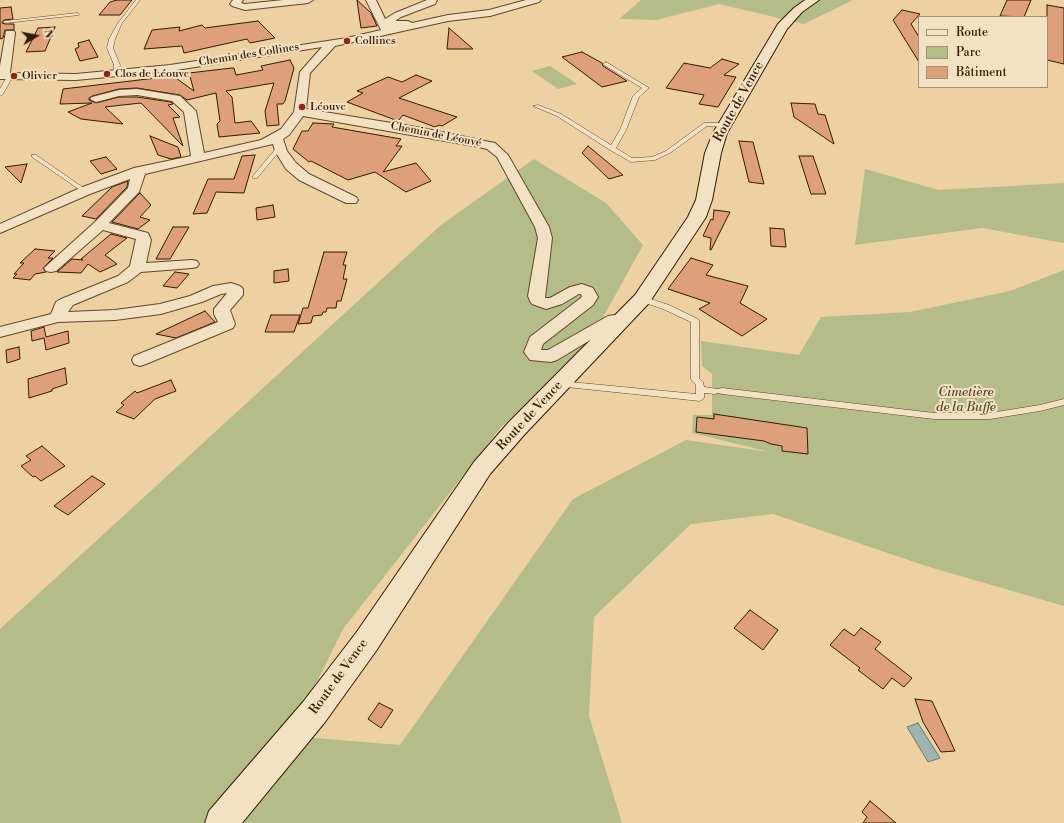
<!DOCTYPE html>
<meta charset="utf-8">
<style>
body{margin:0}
#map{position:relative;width:1064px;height:823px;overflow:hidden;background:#edd1a2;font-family:"Libre Bodoni",serif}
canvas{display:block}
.legend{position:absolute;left:918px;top:16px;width:130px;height:72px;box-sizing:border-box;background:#f3e1c3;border:1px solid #a69175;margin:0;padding:5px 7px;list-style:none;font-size:12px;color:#321a00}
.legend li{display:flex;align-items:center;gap:8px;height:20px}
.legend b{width:20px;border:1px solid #a69175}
.north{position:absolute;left:16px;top:16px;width:40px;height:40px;-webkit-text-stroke:3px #f3e1c3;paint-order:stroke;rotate:80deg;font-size:11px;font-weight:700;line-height:16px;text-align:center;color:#321a00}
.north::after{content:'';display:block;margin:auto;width:14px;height:18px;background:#321a00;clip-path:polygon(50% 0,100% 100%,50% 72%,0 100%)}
</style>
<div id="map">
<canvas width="1064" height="823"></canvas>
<ul class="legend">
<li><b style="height:5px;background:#f3e1c3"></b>Route</li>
<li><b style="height:11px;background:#b4bc88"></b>Parc</li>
<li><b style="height:11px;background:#dea07a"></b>Bâtiment</li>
</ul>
<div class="north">N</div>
</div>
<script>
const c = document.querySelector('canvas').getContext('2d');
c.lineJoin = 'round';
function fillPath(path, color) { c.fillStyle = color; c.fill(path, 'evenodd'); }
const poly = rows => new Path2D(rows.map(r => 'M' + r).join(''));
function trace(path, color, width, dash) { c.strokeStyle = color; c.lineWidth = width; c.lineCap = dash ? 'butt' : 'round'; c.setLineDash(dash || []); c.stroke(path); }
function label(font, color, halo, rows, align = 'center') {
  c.font = font + ' "Libre Bodoni",serif'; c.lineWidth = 4; c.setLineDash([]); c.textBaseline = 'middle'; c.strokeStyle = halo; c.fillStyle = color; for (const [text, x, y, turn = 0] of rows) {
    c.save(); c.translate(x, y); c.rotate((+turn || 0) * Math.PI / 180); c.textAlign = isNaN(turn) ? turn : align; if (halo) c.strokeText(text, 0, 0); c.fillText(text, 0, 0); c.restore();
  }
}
fillPath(poly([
 [641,0,853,0,804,24,719,4,656,20,619,19],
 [550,66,577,84,558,89,532,71],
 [534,159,606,203,643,245,579,361,502,426,343,629,290,736,400,745,573,499,686,440,770,452,692,433,693,415,712,415,712,374,702,366,701,341,799,355,821,317,910,312,1010,291,1064,270,1064,606,926,566,773,514,691,524,594,617,589,716,622,823,0,823,0,629,441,225],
 [865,169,939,190,1064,183,1064,243,982,228,855,245]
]), '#b4bc88');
const water = poly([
 [918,723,940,758,928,762,907,727,918,723]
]);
fillPath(water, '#9db5b0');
trace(water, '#72776a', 1);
const building = poly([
 [117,0,132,0,120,15,99,15,110,2,117,0],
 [357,0,371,13,377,26,361,28,357,0],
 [1007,0,1031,0,1024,17,1000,16,1007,0],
 [1047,5,1064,8,1064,64,1047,60,1047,5],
 [11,7,13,19,4,20,2,23,5,24,14,24,14,30,5,30,3,38,0,39,0,8,11,7],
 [902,10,920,14,911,24,919,37,919,62,893,20,902,10],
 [258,21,275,38,250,43,247,39,184,53,182,46,144,49,152,30,180,27,179,31,202,25,205,28,258,21],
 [55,27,45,51,26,52,38,28,55,27],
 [449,28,473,49,447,49,449,28],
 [89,40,98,57,80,61,75,49,79,47,78,43,89,40],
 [582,52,602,63,603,66,627,81,602,87,562,57,582,52],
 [722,59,739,64,724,75,736,77,718,107,699,104,704,95,666,88,684,63,710,68,722,59],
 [290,60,294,68,285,101,283,104,277,104,279,125,267,126,265,111,274,83,226,91,232,97,235,123,251,121,260,133,219,137,217,124,220,121,216,93,187,100,180,95,137,88,119,89,92,96,89,98,89,100,96,103,119,97,137,97,171,102,173,104,168,105,180,117,173,118,183,146,141,103,105,107,123,124,81,119,68,112,92,103,60,104,63,89,173,76,194,91,189,73,232,68,234,68,236,75,263,70,261,66,290,60],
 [416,75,432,81,399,98,457,117,442,126,439,125,435,127,403,115,398,121,347,102,363,93,357,91,388,77,402,82,416,75],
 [791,103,815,104,818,114,825,115,834,144,794,117,791,103],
 [313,123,334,124,332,127,401,139,396,146,402,146,383,172,416,163,431,181,406,192,375,172,348,180,311,161,309,162,293,149,302,131,308,131,313,123],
 [150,136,178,147,181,157,171,159,158,155,150,136],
 [739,141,753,142,764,184,749,182,739,141],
 [588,146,623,175,609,179,582,153,588,146],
 [255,155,244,193,216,192,207,213,193,214,208,179,234,179,242,156,255,155],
 [799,156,813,156,826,194,811,194,799,156],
 [106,157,117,169,101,174,90,161,106,157],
 [27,164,21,183,5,167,27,164],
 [128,181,127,187,96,219,82,216,112,187,128,181],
 [140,193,151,205,140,217,150,220,138,229,112,222,140,193],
 [273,205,275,217,257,220,256,208,273,205],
 [714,210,730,212,711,250,710,250,711,238,703,236,711,219,713,220,714,210],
 [173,227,189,227,170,259,156,259,173,227],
 [770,228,784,229,786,247,771,246,770,228],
 [111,234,127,238,105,255,117,264,100,272,88,264,81,273,57,272,72,259,83,260,81,259,111,234],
 [35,249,55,251,48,258,53,258,43,268,46,272,35,274,30,280,13,278,17,274,14,274,24,263,20,263,35,249],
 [324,252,347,252,343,265,346,265,343,279,347,279,341,301,337,301,336,308,327,308,326,312,323,312,322,315,313,316,311,323,298,324,303,308,308,308,324,252],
 [691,258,713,265,706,275,748,286,740,303,767,319,742,336,699,309,710,303,668,289,691,258],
 [288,269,289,281,274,283,274,271,288,269],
 [175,272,189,274,177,288,163,286,175,272],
 [205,311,215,322,176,338,156,334,205,311],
 [271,315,300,315,294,332,265,332,271,315],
 [44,327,46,337,68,331,69,343,46,350,44,338,32,341,31,331,44,327],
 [19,347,20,359,7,363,6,350,19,347],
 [65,368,67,384,52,389,52,391,29,398,28,379,65,368],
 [171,380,176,391,155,399,134,419,116,412,124,405,121,403,135,391,137,393,171,380],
 [714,414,807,428,808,454,782,451,782,446,771,444,764,441,696,432,697,417,714,419,714,414],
 [42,446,65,466,41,481,35,476,33,477,21,466,31,460,26,456,42,446],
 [92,476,105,484,68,515,54,506,92,476],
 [750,610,778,630,763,650,734,628,750,610],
 [861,628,881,642,875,649,912,678,904,687,892,678,883,689,858,670,860,668,830,645,844,629,854,636,861,628],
 [915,699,932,701,955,751,941,752,923,722,915,699],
 [379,703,393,710,381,728,368,719,379,703],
 [870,801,896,823,863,823,867,817,862,812,870,801]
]);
fillPath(building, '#dea07a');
trace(building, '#321a00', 1);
const service = poly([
 [136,0,140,0,122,23,115,39,113,48,120,65,118,74,113,75,114,65,107,48,109,39,118,23,136,0],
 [77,13,79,14,79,15,5,23,3,22,5,21,77,13],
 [606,62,649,88,639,97,626,130,616,148,632,158,652,157,666,151,704,123,725,123,728,125,725,127,707,126,670,153,655,160,631,162,610,150,557,116,533,106,538,105,561,114,611,145,620,130,633,96,642,88,604,65,603,64,606,62],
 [8,75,13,76,3,94,0,96,0,89,8,75],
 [278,146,283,147,257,178,253,178,253,176,278,146],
 [32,155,36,155,88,191,85,193,83,192,32,157,32,155],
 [639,297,645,297,669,305,698,319,699,321,699,378,703,382,704,387,718,389,722,388,934,413,990,413,1040,405,1064,399,1064,405,1040,411,990,419,934,419,722,394,718,393,715,394,704,393,704,398,700,401,557,386,556,384,557,382,560,381,696,394,696,385,691,379,691,322,663,309,639,301,638,299,639,297]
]);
const minor = poly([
 [233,0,243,0,241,3,245,4,283,0,313,0,308,3,245,10,232,6,230,4,233,0],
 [366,0,376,0,385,19,395,13,427,0,437,0,435,4,401,17,395,21,408,21,412,23,448,15,489,10,526,0,541,0,539,2,490,16,448,21,335,46,310,73,306,109,422,128,495,143,508,155,549,227,552,238,545,298,550,298,570,287,582,284,593,288,598,297,593,305,543,344,541,350,548,350,608,316,614,315,629,316,631,320,629,324,612,327,557,360,551,362,530,360,524,352,530,337,582,297,581,294,579,294,562,304,546,309,532,304,530,301,528,296,538,238,535,227,497,157,487,149,479,147,303,116,289,135,283,139,287,151,296,163,309,174,356,197,358,200,356,203,346,203,299,180,286,169,275,151,273,144,145,174,139,192,109,223,148,233,151,240,146,263,192,260,197,261,199,264,197,267,192,268,141,272,128,282,73,305,68,312,115,310,160,304,190,296,213,286,231,283,240,286,243,289,243,295,230,310,235,324,233,328,146,364,140,366,134,364,132,360,134,356,218,322,214,314,214,309,227,293,221,294,202,302,161,314,115,320,58,322,0,337,0,327,51,314,56,302,61,299,118,276,130,266,136,239,103,230,56,271,51,272,46,271,44,268,95,222,128,188,130,179,90,194,0,233,0,224,80,188,134,168,191,156,184,112,172,101,137,95,119,96,96,102,90,99,92,97,119,90,137,89,180,96,196,111,204,153,261,140,281,129,294,112,300,72,322,47,170,71,76,80,0,79,0,66,6,31,14,31,15,33,10,73,76,74,170,65,347,38,381,30,366,0]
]);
const secondary = poly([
 [805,0,819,0,802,12,787,29,727,133,721,153,712,200,706,217,649,303,524,435,490,474,376,651,325,722,242,823,205,823,209,811,303,702,356,633,474,462,508,423,635,295,688,217,696,200,705,153,713,133,778,24,794,8,805,0]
]);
trace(service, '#614828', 1);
trace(minor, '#614828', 2);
trace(secondary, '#321a00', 2);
fillPath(service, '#f3e1c3');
fillPath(minor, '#f3e1c3');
fillPath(secondary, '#f3e1c3');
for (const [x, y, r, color] of [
 [347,41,4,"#8f2418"],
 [107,74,4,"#8f2418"],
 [14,76,4,"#8f2418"],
 [302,107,4,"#8f2418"]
]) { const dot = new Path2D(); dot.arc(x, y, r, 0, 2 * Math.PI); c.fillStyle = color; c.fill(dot); trace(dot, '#f3e1c3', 1.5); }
label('11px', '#321a00', '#f3e1c3', [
 ["Collines",355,41],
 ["Clos de Léouve",115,74],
 ["Olivier",22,76],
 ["Léouve",310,107]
], 'left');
label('11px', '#321a00', '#f3e1c3', [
 ["Chemin des Collines",249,55,-9],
 ["Chemin de Léouvé",436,135,11]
]);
label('13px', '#321a00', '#f3e1c3', [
 ["Route de Vence",739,102,-61],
 ["Route de Vence",530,416,-47],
 ["Route de Vence",339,677,-54]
]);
label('italic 13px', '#594b29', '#f3e1c3', [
 ["Cimetière",966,393],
 ["de la Buffe",966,408]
]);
</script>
